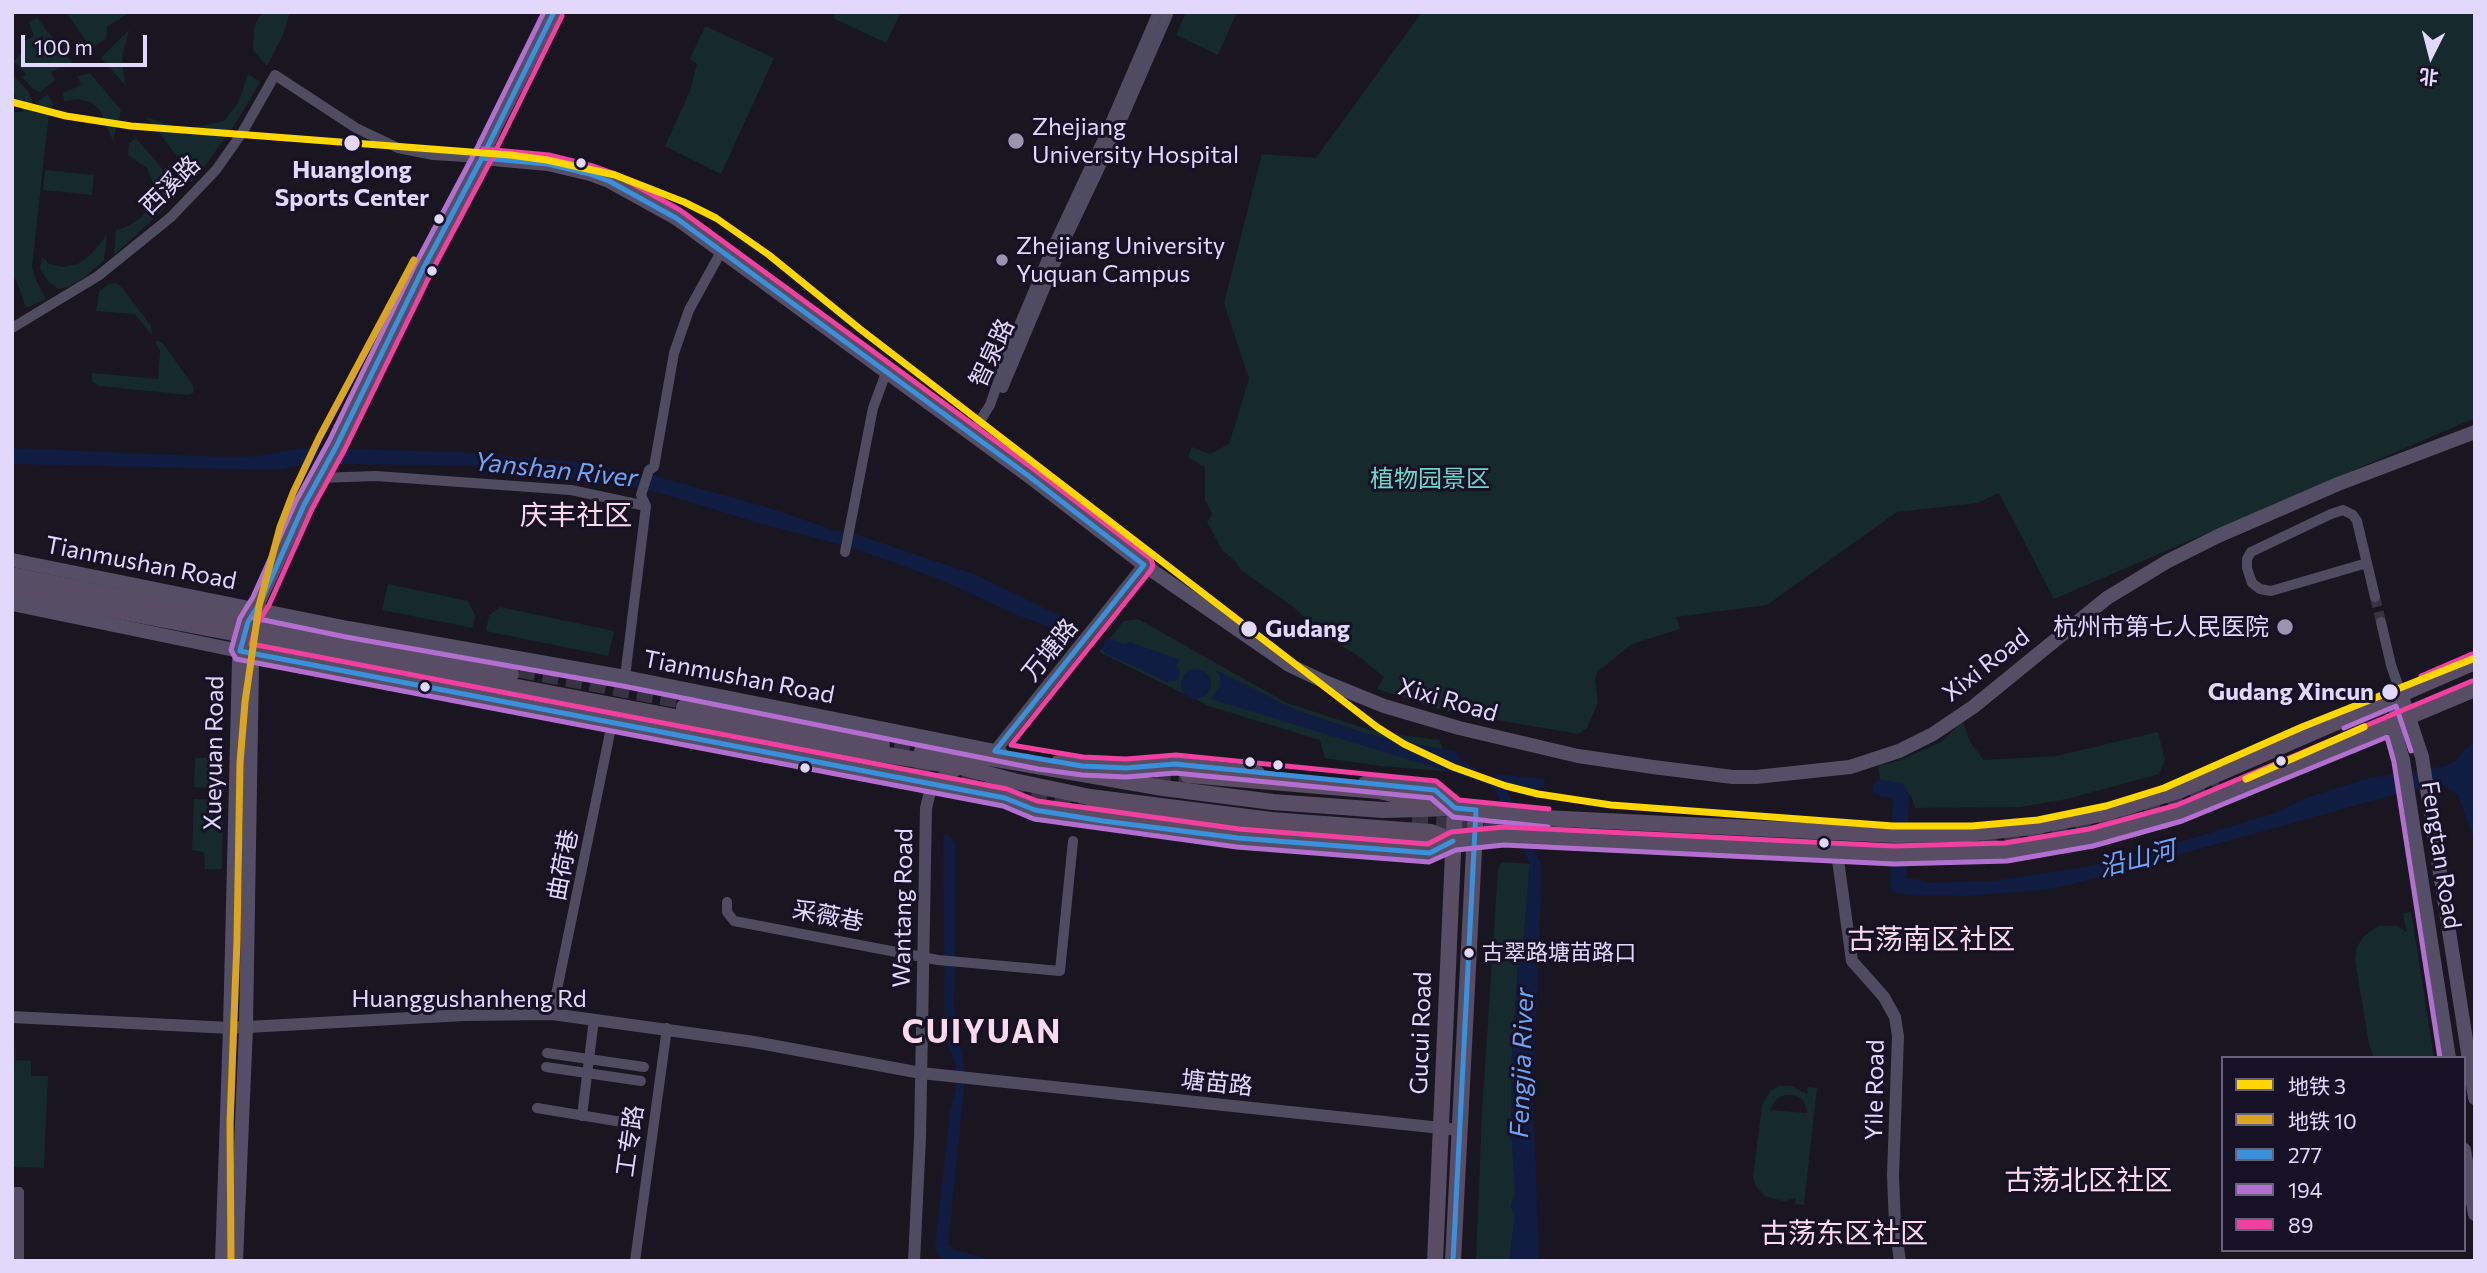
<!DOCTYPE html>
<meta charset="utf-8">
<style>
body{margin:0}
#map{position:relative;width:2487px;height:1273px;overflow:hidden;background:#191621;font-family:Commissioner,"Noto Sans SC",sans-serif}
canvas{display:block}
.frame{position:absolute;inset:0;border:14px solid #e1d8fc;pointer-events:none}
.legend{position:absolute;left:2221px;top:1056px;width:245px;height:196px;box-sizing:border-box;background:#171126;border:2px solid #68617c;margin:0;padding:9px 12px;list-style:none;font-size:21px;color:#e1d8fc}
.legend li{display:flex;align-items:center;gap:14px;height:35px}
.legend b{width:35px;border:2px solid #68617c}
.north{position:absolute;left:2396px;top:21px;width:70px;height:70px;-webkit-text-stroke:5px #171126;paint-order:stroke;rotate:186deg;font-size:19px;font-weight:700;line-height:28px;text-align:center;color:#e1d8fc}
.north::after{content:'';display:block;margin:auto;width:24px;height:32px;background:#e1d8fc;clip-path:polygon(50% 0,100% 100%,50% 72%,0 100%)}
.scale{position:absolute;left:21px;top:35px;width:126px;height:32px;box-sizing:border-box;border:4px solid #e1d8fc;border-top:0;padding-left:9px;font-size:21px;line-height:24px;white-space:nowrap;color:#e1d8fc;-webkit-text-stroke:5px #171126;paint-order:stroke}
</style>
<div id="map">
<canvas width="2487" height="1273"></canvas>
<div class="frame"></div>
<ul class="legend">
<li><b style="height:9px;background:#ffd700"></b>地铁 3</li>
<li><b style="height:9px;background:#daa520"></b>地铁 10</li>
<li><b style="height:9px;background:#3a90db"></b>277</li>
<li><b style="height:9px;background:#b36fd0"></b>194</li>
<li><b style="height:9px;background:#f240a1"></b>89</li>
</ul>
<div class="north">北</div>
<div class="scale">100 m</div>
</div>
<script>
const c = document.querySelector('canvas').getContext('2d');
c.lineJoin = 'round';
function fillPath(path, color) { c.fillStyle = color; c.fill(path, 'evenodd'); }
const poly = rows => new Path2D(rows.map(r => 'M' + r).join(''));
function trace(path, color, width, dash) { c.strokeStyle = color; c.lineWidth = width; c.lineCap = dash ? 'butt' : 'round'; c.setLineDash(dash || []); c.stroke(path); }
function label(font, color, halo, rows, align = 'center') {
  c.font = font + ' Commissioner,"Noto Sans SC",sans-serif'; c.lineWidth = 6; c.setLineDash([]); c.textBaseline = 'middle'; c.strokeStyle = halo; c.fillStyle = color; for (const [text, x, y, turn = 0] of rows) {
    c.save(); c.translate(x, y); c.rotate((+turn || 0) * Math.PI / 180); c.textAlign = isNaN(turn) ? turn : align; if (halo) c.strokeText(text, 0, 0); c.fillText(text, 0, 0); c.restore();
  }
}
fillPath(poly([
 [66,12,130,12,107,27,106,39,91,48],
 [264,12,290,12,283,35,267,66,253,50,254,29,258,18],
 [836,12,901,12,886,43,833,18],
 [1186,12,1237,12,1218,55,1176,35],
 [1422,12,2475,12,2475,418,2054,599,1999,493,1977,503,1897,512,1767,605,1676,617,1680,629,1632,644,1598,671,1595,678,1598,703,1587,728,1578,734,1445,711,1377,689,1384,677,1358,656,1324,635,1292,606,1241,570,1236,562,1222,550,1207,522,1212,514,1205,500,1205,467,1188,457,1192,447,1210,454,1229,444,1249,379,1224,303,1262,154,1316,158],
 [37,18,72,62,51,72,55,80,40,92,33,89,22,77,26,74,14,61,21,54,25,41,34,36,29,22],
 [705,26,774,58,721,174,665,146,690,91,697,64,690,59],
 [129,30,122,58,125,85,101,58],
 [90,73,121,110,113,141,100,110,90,102,78,99,64,101,63,93,81,85,78,76],
 [12,74,29,92,35,115,38,101,48,94,53,105,49,112,32,267,35,278,46,299,26,308,17,282,12,276,12,112,23,112,12,89],
 [248,74,260,82,239,118,205,166,197,169,187,168,146,117,184,130,224,121,238,103],
 [136,138,165,172,174,193,172,200,160,213,114,255,116,230,126,227,138,220,149,209,153,194,153,183,147,168,128,155,129,143],
 [45,170,94,175,92,195,43,190],
 [107,235,104,260,85,277,68,287,58,289,48,281,40,269,42,257,49,264,63,267,78,264,90,255],
 [115,283,121,286,151,326,152,336,135,314,96,311,99,292,109,284],
 [158,341,162,342,194,387,193,393,188,395,100,386,92,382,92,373,158,379,160,351,155,342],
 [388,584,468,601,475,615,473,628,382,610],
 [500,607,614,631,608,656,486,631,489,615],
 [1138,619,1287,703,1376,732,1439,740,1454,772,1380,766,1325,758,1320,740,1209,706,1099,652,1124,621],
 [1963,721,1970,742,1984,760,2056,756,2158,732,2165,761,2159,774,2067,799,2020,807,1915,808,1911,796,1905,792,1881,785,1878,766,1901,760,1941,742],
 [195,758,223,758,223,788,194,787],
 [194,799,223,800,222,869,205,869,204,852,192,850],
 [1505,862,1530,864,1522,957,1518,966,1511,1069,1511,1125,1515,1192,1511,1206,1515,1215,1514,1225,1509,1261,1476,1261,1482,1112,1498,869,1500,864],
 [2411,911,2434,1058,2374,1058,2369,1044,2355,959,2357,947,2363,937,2378,926,2398,926,2407,933,2403,914],
 [16,1038,16,1060,31,1061,31,1076,48,1076,44,1168,12,1167,12,1105],
 [1780,1086,1791,1086,1807,1094,1808,1087,1817,1088,1804,1205,1795,1204,1796,1198,1784,1201,1766,1197,1755,1185,1753,1177,1762,1105,1771,1090],
 [1785,1095,1794,1095,1802,1099,1806,1106,1807,1113,1770,1110,1777,1098]
]), '#16292d');
fillPath(poly([
 [12,448,225,457,257,456,303,448,458,452,577,462,651,475,770,508,833,530,855,534,976,575,1069,620,1069,628,1062,631,1019,616,944,581,857,549,755,522,668,495,623,484,481,466,351,464,295,466,279,470,12,464],
 [1130,642,1180,660,1173,670,1169,683,1119,659,1115,649],
 [1214,669,1296,710,1368,734,1457,752,1459,759,1493,780,1496,774,1545,779,1544,787,1539,789,1505,787,1542,866,1533,1101,1539,1261,1509,1261,1515,1215,1511,1206,1515,1192,1511,1125,1511,1069,1518,965,1522,957,1530,864,1496,791,1492,787,1479,781,1211,699,1220,686,1220,676],
 '1181 684a15 15 0 1 1 30 0a15 15 0 1 1-30 0Z',
 [2475,741,2475,842,2458,795,2443,785,2393,795,2073,884,2044,890,1964,896,1921,895,1899,892,1901,881,1922,883,1993,881,2086,867,2137,855,2275,813,2309,797,2369,778,2445,766,2456,761,2463,751],
 [947,835,952,838,955,844,954,1008,964,1067,964,1089,948,1244,953,1249,993,1261,946,1261,939,1256,935,1247,950,1113,956,1089,956,1066,945,1033,943,837]
]), '#111c42');
trace(poly([
 [1110,647,1172,673],
 [1881,788,1898,791,1901,796,1898,885,1919,888]
]), '#111c42', 16);
trace(poly([
 [2375,597,2381,622]
]), '#373342', 10, [10, 5]);
trace(poly([
 [496,665,698,704],
 [871,738,935,750],
 [915,766,1021,796,1092,810],
 [1131,772,1188,775],
 [1412,823,1589,833],
 [1957,846,2004,843,2110,825,2170,807,2221,788]
]), '#373342', 16, [16, 8]);
trace(poly([
 [12,328,98,276,171,217,216,170,242,133,275,75,356,128,398,148,433,155,482,158],
 [1003,388,1065,241,1115,136,1169,12],
 [972,434,990,405,1012,342,1050,252,1107,130,1158,12],
 [319,478,376,476,571,490,646,506],
 [845,552,873,408,886,373],
 [2367,563,2271,591,2260,589,2252,583,2247,568,2247,559,2251,552,2331,514,2343,510,2353,515,2357,521,2375,597],
 [2381,622,2391,665,2401,694],
 [625,677,646,506,641,495,649,470,654,467,674,353,689,310,722,250],
 [727,902,727,912,734,921,938,960,1060,971,1073,841],
 [552,1014,612,723],
 [547,1053,644,1067],
 [546,1067,641,1081],
 [537,1108,634,1124],
 [582,1116,594,1019],
 [12,1192,19,1192,19,1261],
 [635,1261,667,1028]
]), '#4f4c61', 10);
trace(poly([
 [990,754,995,751,1144,565],
 [1837,853,1852,961,1884,997,1895,1017,1898,1036,1893,1175,1895,1226,1900,1261],
 [12,1017,230,1028,464,1015,552,1014,754,1042,921,1073,1460,1130],
 [914,1261,920,1138,926,808,932,784,964,766]
]), '#4f4c61', 12);
trace(poly([
 [482,158,548,164,590,174,609,181,676,218,1026,474,1144,565,1289,665,1325,682,1384,706,1459,728,1578,756,1653,767,1733,777,1756,777,1850,767,1899,751,1933,734,1973,707,2107,598,2168,561,2218,536,2338,484,2475,432],
 [12,560,348,628,625,677,1000,752],
 [12,604,254,654,1005,798,1035,810,1238,838,1382,850,1430,853,1453,841],
 [253,614,304,505,337,445,423,269,482,158,496,126,554,12],
 [2401,694,2422,757,2475,1098],
 [2401,694,2393,725,2403,760,2449,1058],
 [1058,762,1126,768,1175,764,1258,773],
 [1365,783,1435,790,1455,808],
 [2464,1150,2475,1214],
 [222,1261,230,1028,239,661,242,643],
 [236,1261,246,1028,252,663,255,645]
]), '#544f67', 14);
trace(poly([
 [12,575,511,674],
 [12,591,807,742,961,767,1014,781,1090,797,1271,820,1431,832,1453,841,1504,836,1541,838,1894,855,2006,852,2091,838,2180,813,2475,689],
 [684,707,882,744],
 [922,751,985,757,1163,788,1273,802,1383,810,1455,808,1499,811],
 [1543,818,1895,835,1966,834,2032,827,2106,813,2181,790,2475,662],
 [1435,1261,1455,808],
 [1453,1261,1476,810]
]), '#594d65', 16);
trace(poly([
 [1188,775,1379,791,1455,808],
 [1092,810,1169,821,1271,832,1368,839,1453,841]
]), '#5c4c62', 16);
trace(poly([
 [1499,811,1543,818]
]), '#594d65', 16);
trace(poly([
 [482,158,548,164,590,174,609,181,676,218,1026,474,1144,565],
 [240,651,1005,798,1035,810,1103,821,1238,838,1430,853,1453,841],
 [240,651,248,622,261,601,304,505,337,445,423,269,482,158,554,12],
 [995,751,1082,766,1126,768,1175,764,1435,790,1455,808,1476,810],
 [995,751,1144,565],
 [1453,1261,1476,810]
]), '#3a90db', 5);
trace(poly([
 [544,12,474,154,415,265,329,441,296,501,253,597,240,618,231,650,236,659,1003,806,1034,819,1237,847,1429,862,1456,850,1504,845,1894,864,2007,861,2093,846,2182,821,2387,737,2394,762,2440,1058],
 [254,618,346,637,623,686,1038,769,1082,775,1126,777,1175,773,1431,798,1453,817,1548,827],
 [2344,728,2396,706,2411,751]
]), '#b36fd0', 5);
trace(poly([
 [562,16,490,162,431,273,345,449,312,509,269,605,256,626,251,644,1007,789,1037,801,1239,829,1428,844,1451,832,1504,827,1894,846,2005,843,2089,829,2177,805,2472,681],
 [483,149,549,155,593,166,613,173,680,210,1031,467,1151,559,1153,565,1151,570,1011,745,1083,757,1126,759,1176,755,1436,781,1459,800,1549,809],
 [2421,676,2472,654]
]), '#f240a1', 5);
trace(poly([
 [12,102,66,116,131,126,510,155,547,160,615,175,684,202,716,218,769,255,860,329,1377,727,1404,744,1453,767,1506,786,1538,794,1611,805,1893,826,1972,826,2038,820,2106,806,2164,788,2302,727,2475,658],
 [2246,779,2364,727]
]), '#ffd700', 7);
trace(poly([
 [231,1261,230,1123,237,941,240,763,245,702,259,606,280,527,293,493,319,438,414,260]
]), '#daa520', 7);
for (const [x, y, r, color] of [
 [1016,141,9,"#9b94af"],
 [352,143,9,"#e1d8fc"],
 [581,163,6,"#e1d8fc"],
 [439,219,6,"#e1d8fc"],
 [1002,260,7,"#9b94af"],
 [432,271,6,"#e1d8fc"],
 [2285,627,9,"#9b94af"],
 [1249,629,9,"#e1d8fc"],
 [425,687,6,"#e1d8fc"],
 [2390,692,9,"#e1d8fc"],
 [2281,761,6,"#e1d8fc"],
 [1250,762,6,"#e1d8fc"],
 [1278,765,6,"#e1d8fc"],
 [805,768,6,"#e1d8fc"],
 [1824,843,6,"#e1d8fc"],
 [1469,953,6,"#e1d8fc"]
]) { const dot = new Path2D(); dot.arc(x, y, r, 0, 2 * Math.PI); c.fillStyle = color; c.fill(dot); trace(dot, '#171126', 2.5); }
label('22px', '#e1d8fc', '#171126', [
 ["古翠路塘苗路口",1482,953]
], 'left');
label('24px', '#e1d8fc', '#171126', [
 ["Zhejiang",1032,127],
 ["University Hospital",1032,155],
 ["Zhejiang University",1016,246],
 ["Yuquan Campus",1016,274],
 ["杭州市第七人民医院",2269,627,"right"]
], 'left');
label('bold 24px', '#e1d8fc', '#171126', [
 ["Huanglong",352,170],
 ["Sports Center",352,198],
 ["Gudang",1265,629,"left"],
 ["Gudang Xincun",2374,692,"right"]
]);
label('24px', '#e1d8fc', '#171126', [
 ["西溪路",170,185,-44],
 ["智泉路",992,353,-65],
 ["Tianmushan Road",141,563,11],
 ["万塘路",1050,650,-51],
 ["Xixi Road",1986,665,-38],
 ["Tianmushan Road",739,677,11],
 ["Xixi Road",1448,700,16],
 ["Xueyuan Road",214,753,-89],
 ["Fengtan Road",2441,855,81],
 ["曲荷巷",563,865,-79],
 ["Wantang Road",903,908,-89],
 ["采薇巷",828,916,11],
 ["Huanggushanheng Rd",469,999],
 ["Gucui Road",1421,1033,-88],
 ["塘苗路",1217,1083,6],
 ["Yile Road",1875,1090,-89],
 ["工专路",630,1141,-82]
]);
label('24px', '#69d8cb', '#171126', [
 ["植物园景区",1430,479]
]);
label('italic 26px', '#6ea4f4', '#171126', [
 ["Yanshan River",556,470,6],
 ["沿山河",2137,859,-14],
 ["Fengjia River",1522,1063,-88]
]);
label('28px', '#fcdaeb', '#171126', [
 ["庆丰社区",576,516],
 ["古荡南区社区",1931,940],
 ["古荡北区社区",2088,1181],
 ["古荡东区社区",1844,1234]
]);
c.letterSpacing = '2px';
label('bold 32px', '#fcdaeb', '#171126', [
 ["CUIYUAN",982,1032]
]);
c.letterSpacing = '0px';
</script>
